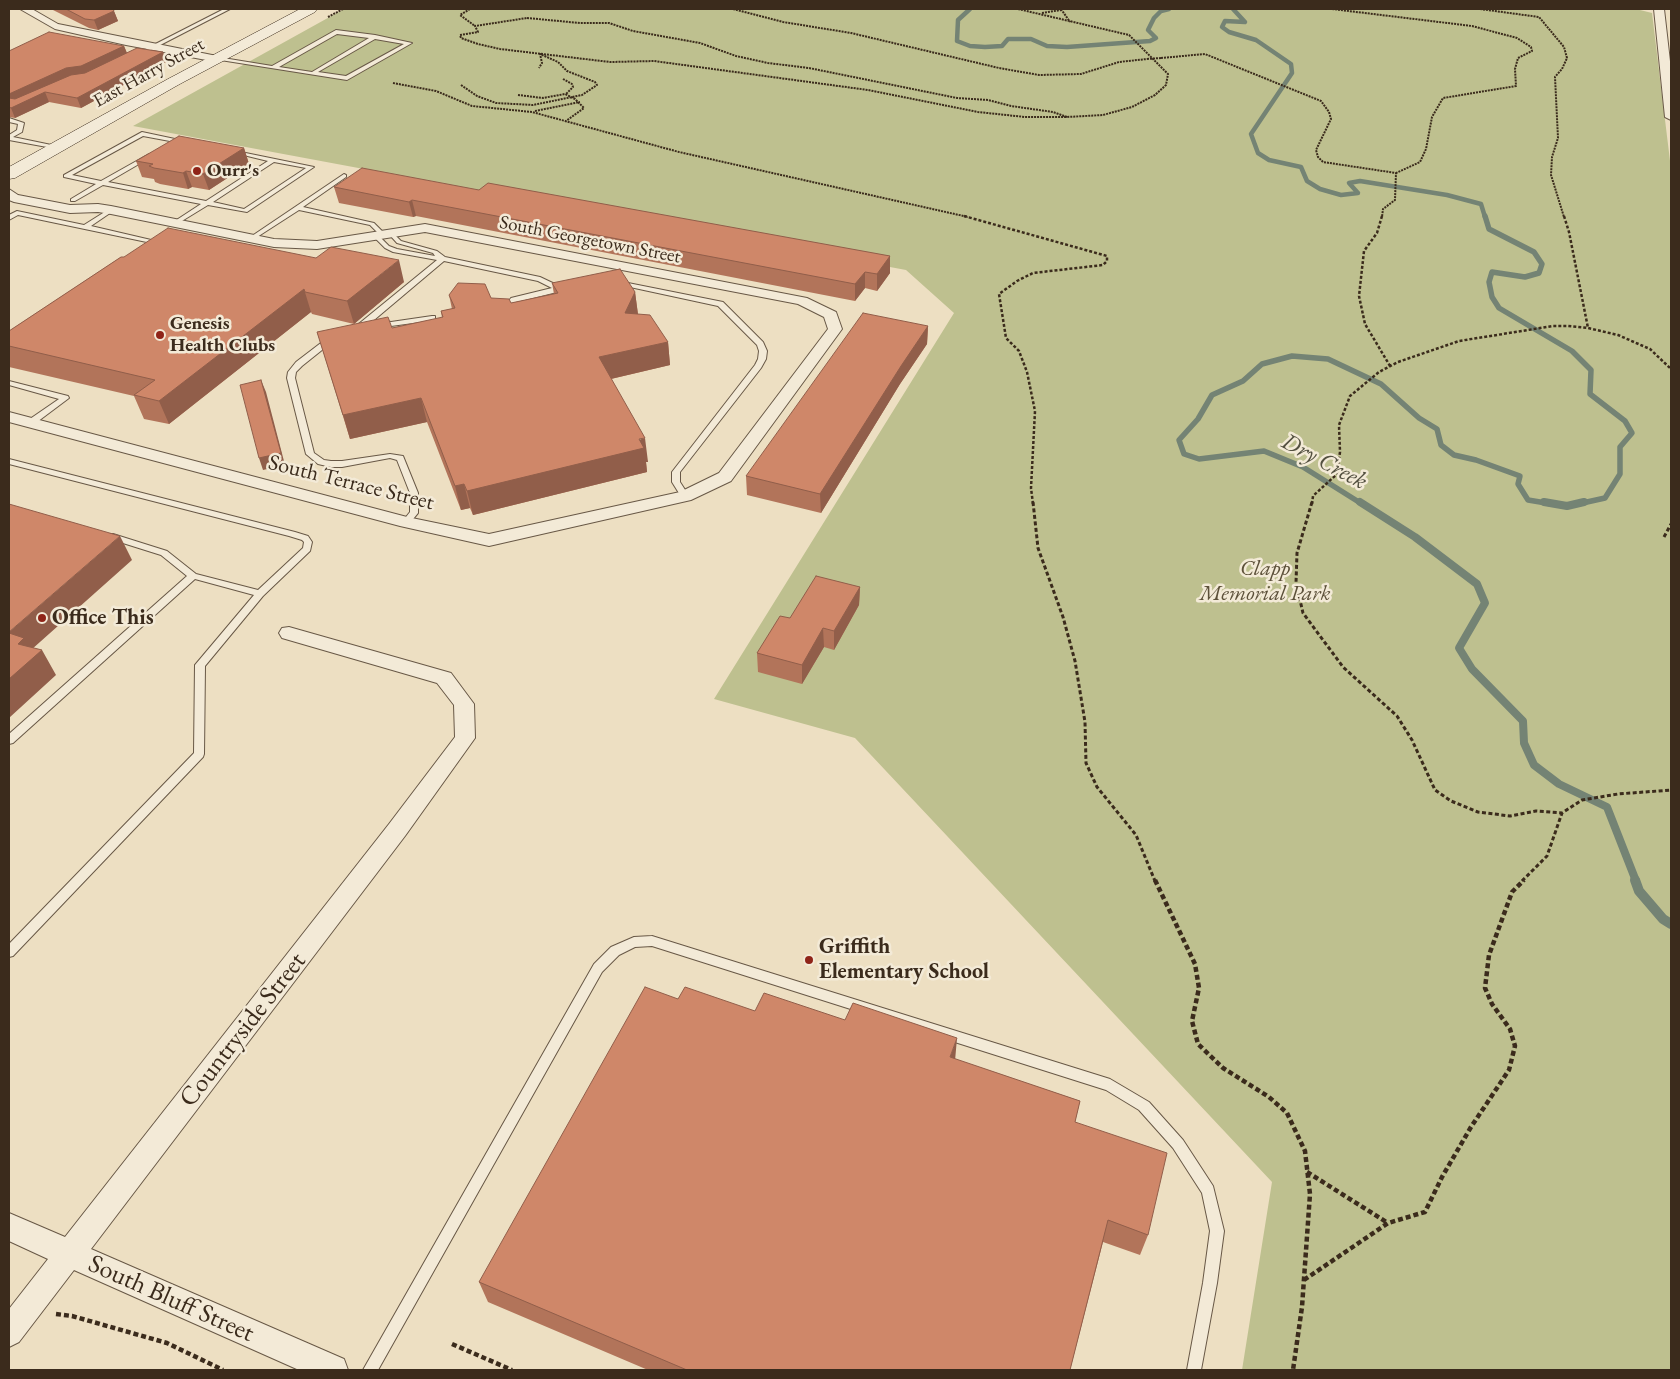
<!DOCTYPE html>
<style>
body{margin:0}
#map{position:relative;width:1680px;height:1379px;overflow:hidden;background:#eddfc2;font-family:"EB Garamond",serif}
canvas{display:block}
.frame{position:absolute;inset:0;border:10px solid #3b2b1c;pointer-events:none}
</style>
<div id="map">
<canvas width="1680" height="1379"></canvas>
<div class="frame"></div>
</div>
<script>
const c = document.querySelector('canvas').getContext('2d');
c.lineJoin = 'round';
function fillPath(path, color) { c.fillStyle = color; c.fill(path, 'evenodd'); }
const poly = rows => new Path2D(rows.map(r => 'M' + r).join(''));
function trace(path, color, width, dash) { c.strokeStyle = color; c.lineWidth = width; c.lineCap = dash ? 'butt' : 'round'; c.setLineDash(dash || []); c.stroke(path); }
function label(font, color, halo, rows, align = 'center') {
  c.font = font + ' "EB Garamond",serif'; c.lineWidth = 5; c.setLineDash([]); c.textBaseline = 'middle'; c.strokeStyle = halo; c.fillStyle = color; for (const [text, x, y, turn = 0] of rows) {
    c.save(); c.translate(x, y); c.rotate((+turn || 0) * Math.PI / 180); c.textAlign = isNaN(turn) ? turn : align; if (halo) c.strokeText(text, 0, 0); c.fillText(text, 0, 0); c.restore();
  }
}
fillPath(poly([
 [344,9,1636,9,1652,13,1671,169,1671,1370,1242,1370,1272,1182,855,738,714,699,954,313,906,270,133,126]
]), '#bec08f');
trace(poly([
 [970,9,958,20,957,41,970,46,985,47,1002,46,1008,39,1031,39,1047,46,1067,47,1150,41,1156,38,1148,30,1154,18,1161,11,1169,9],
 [1233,9,1245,22,1225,21,1222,27,1229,32,1256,40,1291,64,1292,73,1251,134,1258,153,1269,160,1301,167,1307,181,1320,189,1341,195,1358,193,1349,183,1360,181,1447,195,1481,204,1485,217]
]), '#748374', 4.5);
trace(poly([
 [1485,216,1489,229,1534,252,1542,264,1539,273,1525,277,1492,272,1489,282,1492,297,1499,308,1572,351,1591,370,1590,394,1625,421,1632,433,1620,447,1620,474,1605,498,1578,504],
 [1362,504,1303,467,1264,451,1199,459,1184,454,1179,440,1198,419,1212,395,1243,381,1262,364,1292,356,1328,359,1381,384,1419,418,1437,429,1441,445,1454,455,1476,460,1520,476,1518,484,1528,500,1552,504]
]), '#748374', 5.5);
trace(poly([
 [1360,502,1415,537,1477,584,1485,603,1459,648,1472,669,1523,721,1524,743,1534,765,1559,784,1607,807,1636,881],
 [1544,502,1567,506,1584,502]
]), '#748374', 8);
trace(poly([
 [1635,880,1639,891,1663,919,1671,924]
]), '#748374', 10);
const service = poly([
 [224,9,230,9,137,57,132,56,224,9],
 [336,30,375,35,412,43,347,80,214,59,217,57,272,66,336,30],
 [337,34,369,38,312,72,279,67,337,34],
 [375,39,404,44,346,76,318,72,375,39],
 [9,118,24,123,22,132,13,137,61,147,58,149,9,140,9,135,17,130,18,124,9,122,9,118],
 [142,132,189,142,186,144,143,136,72,175,101,181,149,154,152,156,151,157,108,182,206,201,268,161,231,152,231,150,314,167,247,212,208,205,177,224,174,222,175,221,201,204,103,185,75,201,71,201,71,199,96,184,64,177,64,175,142,132],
 [274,162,306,168,244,209,213,202,274,162],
 [344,174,346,175,346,177,303,207,374,223,385,234,385,236,381,236,370,225,299,210,254,239,249,238,344,174],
 [111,208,114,210,113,211,91,226,164,243,161,245,18,215,9,220,9,215,17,211,84,225,111,208],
 [391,231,401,241,437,251,445,257,540,277,559,286,564,285,568,287,561,291,517,302,507,315,504,315,500,313,511,298,552,288,538,281,444,261,361,331,355,331,355,327,437,260,393,252,385,248,373,236,378,235,389,246,397,249,435,256,433,253,397,243,388,233,391,231],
 [618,281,723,302,763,342,767,351,766,359,761,368,680,472,680,482,689,496,688,498,682,498,672,482,672,472,755,365,758,359,759,351,757,345,718,306,616,284,616,282,618,281],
 [432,316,435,316,435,320,391,326,375,322,379,320,391,322,432,316],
 [330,336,336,336,337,338,302,366,296,372,295,378,314,453,324,460,331,461,342,461,390,454,403,456,418,493,418,513,409,524,406,525,402,522,410,512,410,493,397,460,390,458,342,467,331,467,318,464,306,454,287,378,288,372,296,362,330,336],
 [9,381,68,396,69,398,33,425,27,425,27,421,59,399,9,385,9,381],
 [9,459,295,532,308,536,312,542,310,551,263,596,205,666,204,754,203,757,13,956,9,957,9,944,194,753,195,665,254,595,195,579,13,743,9,744,9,734,187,576,161,555,107,538,106,536,107,534,113,534,167,551,196,574,258,590,303,548,304,542,302,540,289,536,9,464,9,459],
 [652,936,1110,1079,1149,1102,1183,1140,1213,1186,1224,1231,1217,1283,1201,1370,1187,1370,1203,1283,1210,1231,1202,1193,1173,1148,1139,1110,1106,1090,652,946,635,947,619,955,602,972,378,1370,363,1370,594,964,611,947,634,937,652,936]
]);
const minor = poly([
 [20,9,32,9,58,24,217,56,222,59,217,62,126,45,55,29,20,9],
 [1654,9,1664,9,1671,70,1671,120,1665,117,1654,9],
 [9,189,18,195,70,205,98,204,111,206,274,239,317,241,425,224,807,298,836,312,842,329,731,481,691,500,489,546,400,526,9,422,9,412,407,517,489,534,680,492,719,473,828,329,824,317,798,304,425,232,317,249,274,247,111,214,98,212,70,213,14,202,9,200,9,189],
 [289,627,451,673,474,704,475,738,405,836,91,1249,344,1359,348,1370,299,1370,74,1270,19,1342,9,1347,9,1309,48,1259,9,1241,9,1213,65,1237,389,824,455,737,454,705,437,683,282,638,279,633,282,628,289,627]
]);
const secondary = poly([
 [300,9,317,9,315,12,178,85,15,178,9,179,9,167,168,79,300,9]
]);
trace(service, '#685846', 2);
trace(minor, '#685846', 2);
trace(secondary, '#3b2b1c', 1);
trace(poly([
 [470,9,460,15,475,26],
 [733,9,783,22,851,33,999,68,1039,75,1081,74,1119,62,1147,59],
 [1018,9,1129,35,1168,74,1166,85,1155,95,1132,107,1103,115,1067,117],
 [1061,9,1070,22],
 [1332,9,1472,26,1517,38,1531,47,1532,51,1518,58,1515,69,1516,86,1443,98,1432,117,1426,149,1420,162,1396,173],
 [1480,9,1539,17,1564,47,1567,58,1562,69,1555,77,1558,138,1552,157,1551,175,1564,217],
 [1042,13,1061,10],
 [328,17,343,9],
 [527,18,580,23,609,23,633,31,700,43,736,56,768,63,809,68,957,98,988,100,1011,106,1053,112,1067,117,1025,117,978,112,868,90,654,61,610,62,500,49,478,44,461,38,460,35,478,32,475,26,527,18],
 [1161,58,1205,54,1321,101,1329,112,1331,119,1316,150,1318,157,1323,162,1396,173,1395,200,1383,209,1382,217],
 [563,79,572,84,573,87,566,94],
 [393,83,436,91,472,106,532,112,679,152,968,217],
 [461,85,477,96,496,103,533,105,582,95,597,85,595,82,567,71,558,62,540,54,542,63,539,68],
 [518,95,543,98,565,94,575,99,584,108,566,121],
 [535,111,580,102]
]), '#3b2b1c', 2, [2, 1]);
trace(poly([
 [964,216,1107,256,1107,261,1103,265,1033,273,1017,281,999,294,1006,338,1019,351,1027,372,1035,411,1031,488,1033,504],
 [1382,216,1377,233,1364,251,1359,296,1365,324,1390,366],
 [1564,216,1569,232,1588,328],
 [1312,504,1313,496,1337,474,1340,452,1339,425,1350,396,1379,372,1398,362,1459,341,1553,326,1568,326,1588,328,1618,335,1650,349,1671,369]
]), '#3b2b1c', 2.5, [3, 2]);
trace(poly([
 [1033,502,1038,548,1063,617,1075,661,1085,722,1086,763,1097,787,1136,835,1155,881],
 [1312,502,1297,553,1296,583,1303,613,1343,667,1397,716,1412,740,1435,790,1451,801,1478,812,1510,816,1536,811,1562,813],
 [1664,537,1671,524],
 [1522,881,1547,856,1562,813,1582,800,1618,794,1671,790]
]), '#3b2b1c', 3, [4, 2.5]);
trace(poly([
 [1155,880,1195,964,1199,988,1192,1021,1198,1044,1223,1068,1269,1097,1287,1113,1305,1151,1310,1194,1302,1307,1293,1370],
 [1307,1172,1388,1223],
 [1304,1280,1388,1223,1425,1212,1442,1177,1471,1127,1509,1070,1515,1046,1510,1029,1492,1004,1485,988,1489,955,1512,892,1524,880],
 [56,1314,72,1316,167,1343,223,1370],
 [452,1344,512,1370]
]), '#3b2b1c', 4.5, [5, 3]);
fillPath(service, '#f3ead7');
fillPath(minor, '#f3ead7');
fillPath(secondary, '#f3ead7');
trace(poly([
 [1147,59,1161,58]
]), '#3b2b1c', 2, [2, 1]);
fillPath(poly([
 [51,9,113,9,118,21,98,30,89,28],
 [124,46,127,53,163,52,166,62,81,108,49,102,15,118,9,117,9,51],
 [244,148,249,164,209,190,192,187,188,189,160,184,155,182,154,179,142,177,136,161],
 [334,187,479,190,890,256,890,273,877,291,865,288,855,301,416,216,413,217,339,203],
 [121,257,404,282,354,324,312,314,311,312,169,424,144,419,134,396,9,367,9,331],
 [552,283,635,292,638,314,668,342,670,365,611,379,648,462,646,462,647,472,473,515,470,508,461,510,427,422,350,439,317,332,392,328,442,318,441,311,452,309,449,295,491,298,511,303,554,294],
 [928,326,927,344,900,384,821,513,747,495,746,476],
 [860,587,859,605,834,650,824,647,802,684,758,672,757,653,790,618],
 [678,999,755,1011,955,1059,1080,1101,1075,1122,1148,1235,1140,1255,1103,1242,1070,1370,648,1370,488,1302,479,1282]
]), '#b2745a');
fillPath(poly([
 [114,11,118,21,98,30,94,20],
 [124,46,128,56,45,92,49,102,15,118,11,108,9,94,66,68],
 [163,52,166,62,81,108,77,98],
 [244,148,249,164,209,190,203,174],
 [186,171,192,187,188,189,183,173],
 [412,200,416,216,413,217,409,202],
 [890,256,890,273,877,291,877,274],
 [399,260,404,282,354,324,347,301],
 [865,272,865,288,855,301,855,284],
 [304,289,311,312,169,424,159,401],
 [635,292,638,315,625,313],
 [928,326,927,344,900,384,821,513,820,494,901,366],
 [668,342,670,365,602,381,599,357],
 [261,380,266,392,285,465,263,470,259,458],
 [421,398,427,422,350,439,343,415],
 [645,438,648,462,646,462,647,472,473,515,467,491],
 [464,484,470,508,461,510,455,486],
 [120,536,132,560,31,650,42,650,56,675,9,718,9,632],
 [860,587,859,605,834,650,834,631],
 [823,628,824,647,802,684,802,665],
 [957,1038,955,1061,950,1057]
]), '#915e4a');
const building = poly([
 [66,9,113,9,114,11,94,20,85,19,66,9],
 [49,32,124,46,81,66,66,68,9,94,9,98,15,99,71,75,85,73,137,48,163,52,77,98,45,92,11,108,9,107,9,51,49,32],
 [179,136,244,148,203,174,186,171,183,173,154,168,149,166,153,164,136,161,179,136],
 [362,168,479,190,488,183,890,256,877,274,865,272,855,284,412,200,409,202,334,187,362,168],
 [168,228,316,258,331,247,399,260,347,301,305,292,304,289,159,401,134,395,155,380,9,346,9,331,121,257,124,257,168,228],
 [620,269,635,292,625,313,650,315,668,342,599,357,645,438,639,439,644,448,467,491,464,484,455,486,421,398,343,415,317,332,388,317,392,328,443,317,441,311,455,308,449,295,458,283,485,284,491,298,509,299,511,303,558,293,552,283,620,269],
 [863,313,928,326,901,366,820,494,746,476,863,313],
 [261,380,281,453,259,458,240,385,261,380],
 [9,504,120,536,9,632,9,504],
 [816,576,860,587,834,631,823,628,802,665,757,653,780,616,790,618,816,576],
 [9,633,24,638,18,644,42,650,9,679,9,633],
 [645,987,678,999,685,987,755,1011,764,993,845,1020,853,1003,957,1038,950,1057,1080,1101,1075,1122,1167,1153,1148,1235,1108,1220,1070,1370,687,1370,479,1282,645,987]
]);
fillPath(building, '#cf8769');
trace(building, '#915e4a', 1);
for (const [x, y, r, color] of [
 [197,171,5,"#8f2418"],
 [160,335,5,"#8f2418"],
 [42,618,5,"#8f2418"],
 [809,960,5,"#8f2418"]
]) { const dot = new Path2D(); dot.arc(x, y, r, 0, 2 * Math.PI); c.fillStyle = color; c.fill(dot); trace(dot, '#f3ead7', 2); }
label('19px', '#3b2b1c', '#f3ead7', [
 ["East Harry Street",149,73,-29],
 ["South Georgetown Street",590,240,11]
]);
label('bold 19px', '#3b2b1c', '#f3ead7', [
 ["Ourr's",207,171],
 ["Genesis",170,324],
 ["Health Clubs",170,346]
], 'left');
label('22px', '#3b2b1c', '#f3ead7', [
 ["South Terrace Street",351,483,14]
]);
label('italic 22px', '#5c5039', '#f3ead7', [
 ["Clapp",1265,569],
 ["Memorial Park",1265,594]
]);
label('bold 22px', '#3b2b1c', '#f3ead7', [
 ["Office This",52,618],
 ["Griffith",819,947],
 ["Elementary School",819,972]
], 'left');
label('italic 24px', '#535040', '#f3ead7', [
 ["Dry Creek",1324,462,28]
]);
label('26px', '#3b2b1c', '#f3ead7', [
 ["Countryside Street",243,1030,-52],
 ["South Bluff Street",171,1299,24]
]);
</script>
